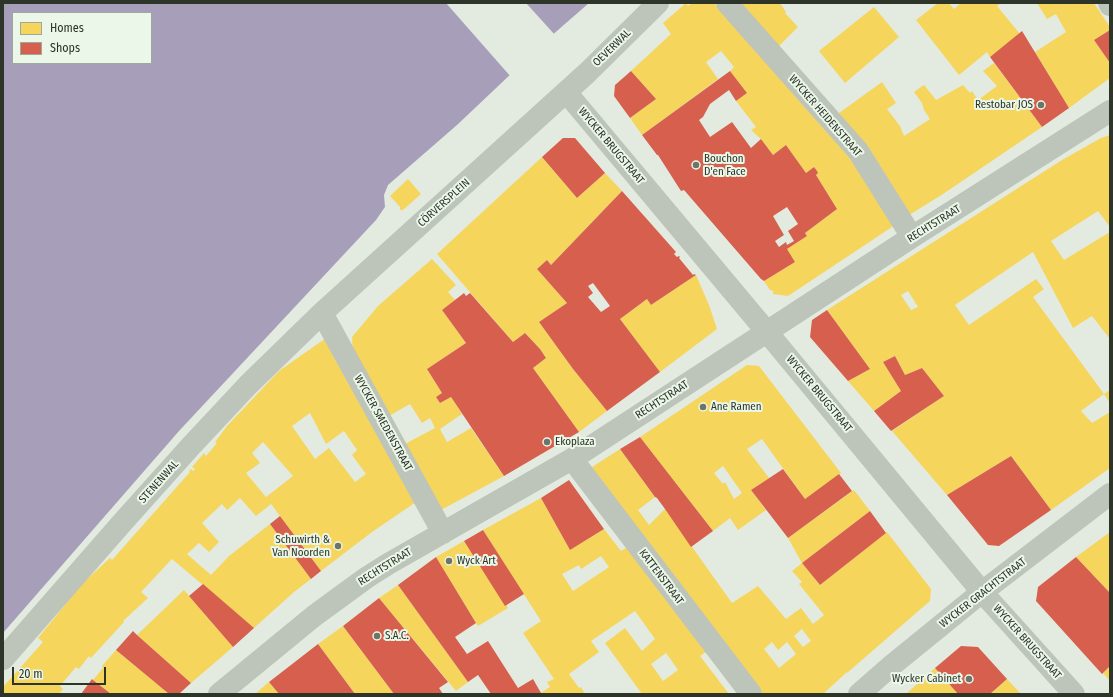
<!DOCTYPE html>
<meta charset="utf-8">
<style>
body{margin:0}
#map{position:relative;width:1113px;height:697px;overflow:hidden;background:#e3ebe0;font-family:"Fira Sans Condensed",sans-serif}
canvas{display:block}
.frame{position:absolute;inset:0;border:4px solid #2d3428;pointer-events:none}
.legend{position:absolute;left:12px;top:12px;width:140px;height:52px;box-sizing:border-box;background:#ebf7e8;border:1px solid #9fa99b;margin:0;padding:5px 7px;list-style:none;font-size:12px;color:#2d3428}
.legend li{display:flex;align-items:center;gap:8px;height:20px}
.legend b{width:20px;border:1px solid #9fa99b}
.scale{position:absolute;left:12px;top:667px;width:94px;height:18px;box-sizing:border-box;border:2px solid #2d3428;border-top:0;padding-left:5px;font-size:12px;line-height:14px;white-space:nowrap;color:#2d3428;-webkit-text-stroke:3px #ebf7e8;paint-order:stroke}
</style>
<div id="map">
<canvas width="1113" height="697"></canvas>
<div class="frame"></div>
<ul class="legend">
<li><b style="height:11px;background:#f6d55c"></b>Homes</li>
<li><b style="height:11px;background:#d6604d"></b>Shops</li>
</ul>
<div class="scale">20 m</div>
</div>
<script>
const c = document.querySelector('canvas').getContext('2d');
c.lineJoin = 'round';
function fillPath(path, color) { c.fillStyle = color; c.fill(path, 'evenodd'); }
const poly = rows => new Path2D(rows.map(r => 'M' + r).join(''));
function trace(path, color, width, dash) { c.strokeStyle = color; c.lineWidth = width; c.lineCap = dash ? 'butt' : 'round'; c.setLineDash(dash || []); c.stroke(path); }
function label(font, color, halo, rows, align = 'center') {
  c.font = font + ' "Fira Sans Condensed",sans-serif'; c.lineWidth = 4; c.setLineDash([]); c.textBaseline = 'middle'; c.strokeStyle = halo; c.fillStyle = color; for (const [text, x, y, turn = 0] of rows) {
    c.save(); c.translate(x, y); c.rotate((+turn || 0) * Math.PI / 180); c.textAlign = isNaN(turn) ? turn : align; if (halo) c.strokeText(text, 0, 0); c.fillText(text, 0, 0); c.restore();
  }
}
fillPath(poly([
 [3,3,589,3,550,37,457,125,388,185,384,195,385,207,376,220,179,431,3,633],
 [13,13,151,13,151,63,13,63]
]), '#a79fba');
fillPath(poly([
 [446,3,526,3,555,35,511,77]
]), '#e3ebe0');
fillPath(poly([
 [686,3,688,6,692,3,714,3,849,157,895,225,788,296,773,294,773,291,770,290,764,281,795,262,787,249,807,236,805,233,837,209,816,175,818,173,814,167,806,173,786,145,773,155,761,139,751,130,756,127,736,101,747,93,730,71,734,67,721,51,706,62,718,79,642,135,630,118,656,99,631,71,671,34,663,23],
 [739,3,780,3,786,12,785,13,798,27,779,46],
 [938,3,949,3,954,9,961,3,1001,3,997,6,1020,34,990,57,987,52,959,75,916,20],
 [1037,3,1094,3,1110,27,1110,30,1094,40,1110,63,1110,78,1069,108,1035,52,1066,32,1056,14,1047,19],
 [874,7,899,37,845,83,819,51],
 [994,63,1042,127,943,194,906,217,839,113,882,82,896,103,887,109,900,126,904,136,930,119,924,110,922,103,914,92,924,85,936,100,963,85,970,93,972,91,978,100,997,86,983,71],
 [1110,135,1110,227,1098,211,1051,241,1064,260,1110,232,1110,339,1092,316,1073,328,1033,252,955,305,969,325,1036,279,1044,289,1033,297,1104,394,1081,411,1092,423,1110,412,1110,468,1051,510,1011,456,947,495,892,431,944,396,922,368,905,375,895,356,883,362,901,391,874,411,848,381,870,369,827,310,1062,160,1101,138],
 [908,291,918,307,911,310,901,295],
 [542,157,577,198,605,173,622,191,551,265,547,260,537,269,567,303,539,322,573,369,607,411,579,432,533,368,546,358,540,349,525,333,513,342,437,254],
 [408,179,421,194,403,210,400,210,400,207,390,196],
 [432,259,456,285,448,292,455,300,442,310,466,343,427,369,442,393,436,397,440,403,451,397,462,414,440,429,447,442,471,428,504,476,439,511,403,445,435,428,430,418,422,423,410,404,387,417,353,355,352,337,378,306],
 [696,275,709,305,717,329,660,372,620,319,647,299,651,305],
 [326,338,419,500,372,532,321,571,271,504,256,516,240,498,227,510,221,503,221,505,202,523,219,542,209,552,199,543,187,554,211,575,229,556,270,524,311,579,294,592,254,628,172,559,141,592,148,598,123,621,124,622,91,658,89,656,79,669,76,667,60,686,63,689,59,694,3,694,3,687,43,642,38,638,82,584,110,558,112,560,190,472,189,471,191,469,193,471,195,469,192,467,204,453,206,456,217,443,215,442,227,426,279,371],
 [310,413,326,444,344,431,357,450,352,455,366,474,355,482,329,448,315,459,292,426],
 [263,442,293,476,266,497,246,473,260,463,252,453],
 [747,365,759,366,841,473,805,499,762,439,747,449,769,478,751,490,766,510,738,530,730,518,713,531,640,437],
 [723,466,742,493,734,499,725,482,723,484,714,473],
 [1110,390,1110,403,1104,394],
 [620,449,655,497,638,510,649,525,665,509,732,603,758,586,786,619,801,608,813,624,824,615,799,584,802,582,792,571,802,563,820,585,887,532,931,589,930,601,847,673,847,672,823,694,759,694,589,469],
 [802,629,811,641,803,647,794,636],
 [772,642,778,650,787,642,796,654,779,668,764,649],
 [854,490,870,511,802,563,788,538],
 [541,498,570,550,604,529,621,551,629,546,706,652,700,656,729,694,642,694,605,643,625,628,642,651,655,639,635,611,591,641,599,652,569,674,579,688,581,687,585,694,539,694,550,687,547,682,554,679,523,633,541,621,483,530],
 [601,556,609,567,573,591,562,574,579,565,581,569],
 [666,653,678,670,663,681,651,664],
 [1110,532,1110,593,1076,557],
 [464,541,508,608,478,626,436,557],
 [398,585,468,682,456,691,379,598],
 [184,590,233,647,191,683,137,635],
 [343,626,394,694,355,694,318,644],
 [116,650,169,694,111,694,93,680,103,668,102,666],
 [1110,666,1110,681,1103,673],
 [935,668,958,694,906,694],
 [1007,679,1021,694,990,694],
 [269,682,279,694,255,694]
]), '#f6d55c');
fillPath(poly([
 [1110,30,1110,63,1094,40],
 [1022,31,1069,108,1042,127,990,57],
 [631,71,656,99,630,118,614,96,615,85],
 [730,71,747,93,736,101,729,90,710,104,703,117,699,120,710,137,732,122,751,148,761,139,773,155,786,145,806,173,814,167,817,171,818,173,816,175,837,209,805,233,807,236,787,249,795,262,764,281,761,279,684,190,681,191,658,155,657,155,642,135],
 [787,207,798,224,788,231,794,241,787,245,786,242,779,247,775,241,784,235,773,216],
 [563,138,575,138,605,173,577,198,542,157],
 [622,191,676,252,674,254,677,257,679,256,680,257,679,258,693,275,694,274,696,275,651,305,647,299,620,319,660,372,607,411,573,369,539,322,567,303,537,269,547,260,551,265],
 [593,283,610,306,601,312,588,297,593,293,588,286],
 [464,293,466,296,470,293,513,342,525,333,540,349,546,358,533,368,579,432,504,476,451,397,440,403,436,397,442,393,427,369,466,343,442,310],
 [827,310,870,369,848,381,810,337,812,320],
 [895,356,905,375,922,368,944,396,891,431,874,411,901,391,883,362],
 [640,437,713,531,691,547,665,509,657,498,655,497,620,449],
 [1011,456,1051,510,999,546,988,545,947,495],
 [783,469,805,499,839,474,852,491,788,538,751,490],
 [569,480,604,529,570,550,541,498],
 [870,511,886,533,820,585,802,563],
 [280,516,321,571,311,579,270,524],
 [483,530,524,594,505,606,464,541],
 [436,557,476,623,455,637,467,654,488,641,518,688,533,679,541,693,539,694,491,694,478,675,468,682,398,585],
 [1076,557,1110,593,1110,666,1102,674,1036,601,1038,587],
 [203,584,254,628,233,647,189,596],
 [379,598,448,682,439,688,443,694,394,694,343,626],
 [133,631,137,635,191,683,179,694,169,694,116,650],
 [318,644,355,694,279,694,269,682],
 [961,646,978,647,1007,679,990,694,958,694,935,668],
 [92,679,93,680,111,694,81,694]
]), '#d6604d');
trace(poly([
 [727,3,858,151,912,237],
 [1109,3,1110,5],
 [566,92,767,332,982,592,1074,694],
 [322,313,443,533],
 [572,459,751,694],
 [3,659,121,524,190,447,248,385,322,313,587,73,658,3],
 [219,694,314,616,366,578,388,564,572,459,912,237,1110,111],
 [859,694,891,666,982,592,1110,494]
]), '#bdc4ba', 22);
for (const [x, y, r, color] of [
 [1041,105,4,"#6d7468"],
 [696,165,4,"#6d7468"],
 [703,407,4,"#6d7468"],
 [547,442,4,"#6d7468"],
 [338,546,4,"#6d7468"],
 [449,561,4,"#6d7468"],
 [377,636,4,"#6d7468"],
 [969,679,4,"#6d7468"]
]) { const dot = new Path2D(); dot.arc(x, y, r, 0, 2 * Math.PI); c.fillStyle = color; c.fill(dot); trace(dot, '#ebf7e8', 1.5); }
label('11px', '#2d3428', '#ebf7e8', [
 ["OEVERWAL",612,48,-44],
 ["WYCKER HEIDENSTRAAT",825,116,49],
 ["WYCKER BRUGSTRAAT",611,146,50],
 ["CÖRVERSPLEIN",444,203,-42],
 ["RECHTSTRAAT",934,224,-32],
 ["WYCKER BRUGSTRAAT",819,394,50],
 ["RECHTSTRAAT",662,400,-33],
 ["WYCKER SMEDENSTRAAT",383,423,61],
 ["STENENWAL",159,482,-48],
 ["RECHTSTRAAT",385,567,-32],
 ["KATTENSTRAAT",661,577,53],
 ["WYCKER GRACHTSTRAAT",983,593,-38],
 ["WYCKER BRUGSTRAAT",1027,642,48]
]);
label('11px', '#2d3428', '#ebf7e8', [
 ["Restobar JOS",1033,105,"right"],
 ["Bouchon",704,159],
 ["D'en Face",704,172],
 ["Ane Ramen",711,407],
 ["Ekoplaza",555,442],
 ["Schuwirth &",330,540,"right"],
 ["Van Noorden",330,553,"right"],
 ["Wyck Art",457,561],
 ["S.A.C.",385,636],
 ["Wycker Cabinet",961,679,"right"]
], 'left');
</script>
